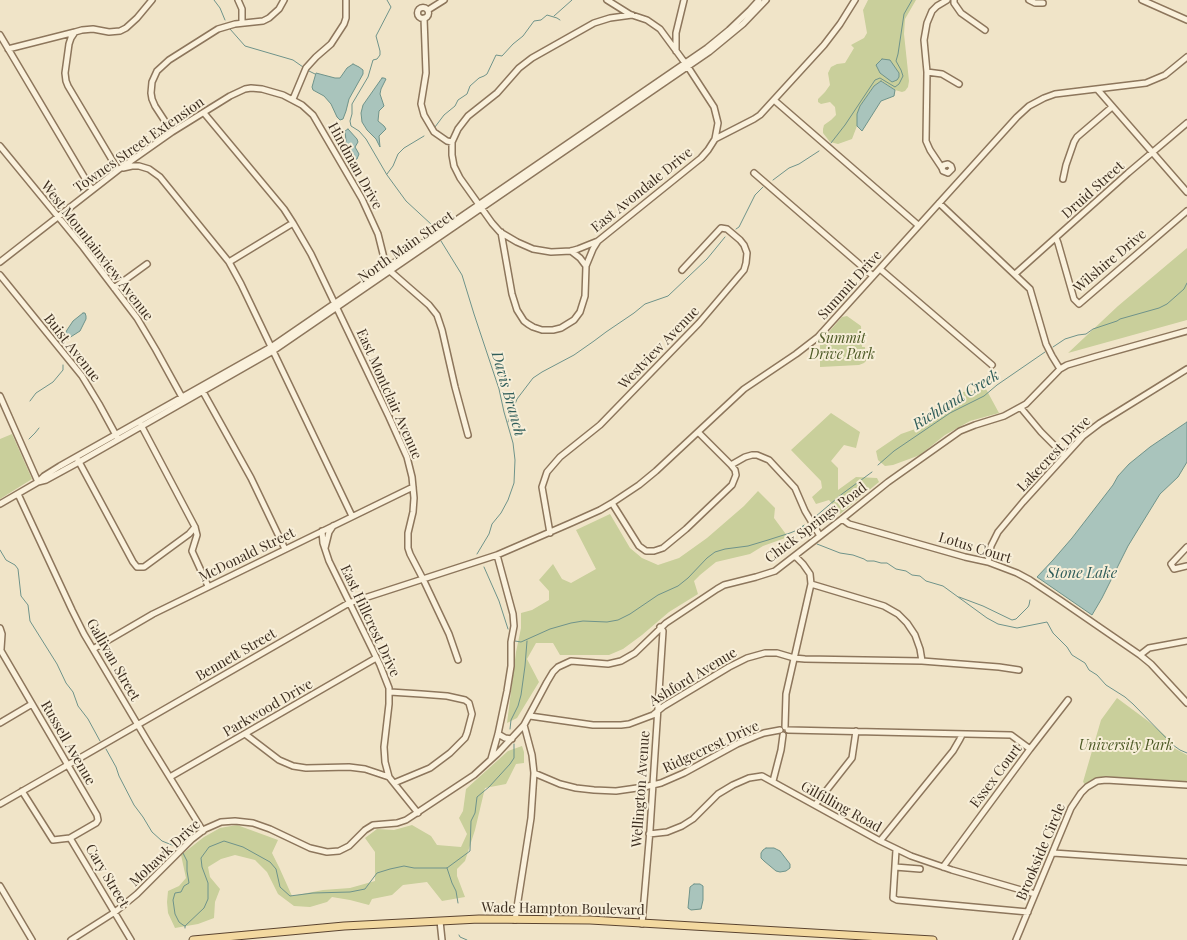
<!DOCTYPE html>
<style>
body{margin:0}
canvas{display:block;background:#f0e4c8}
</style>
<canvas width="1187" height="940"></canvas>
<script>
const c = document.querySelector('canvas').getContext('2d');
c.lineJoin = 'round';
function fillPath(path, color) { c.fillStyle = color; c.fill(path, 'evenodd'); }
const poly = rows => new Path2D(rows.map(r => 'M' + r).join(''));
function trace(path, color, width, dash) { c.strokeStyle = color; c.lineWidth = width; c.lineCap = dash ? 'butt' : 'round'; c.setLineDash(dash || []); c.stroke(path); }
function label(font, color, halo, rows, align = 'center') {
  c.font = font + ' "Playfair Display",serif'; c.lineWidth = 4; c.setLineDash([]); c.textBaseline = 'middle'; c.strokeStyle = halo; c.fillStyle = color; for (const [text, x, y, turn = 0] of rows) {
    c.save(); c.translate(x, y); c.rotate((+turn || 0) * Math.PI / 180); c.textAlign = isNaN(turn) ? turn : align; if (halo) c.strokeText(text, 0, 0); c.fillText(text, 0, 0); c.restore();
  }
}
fillPath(poly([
 [868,0,916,0,905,19,904,34,909,81,908,87,905,91,902,92,895,90,882,81,874,86,860,106,857,114,857,126,852,139,838,144,830,142,823,133,823,129,824,125,831,120,836,115,835,107,830,102,821,104,818,102,818,99,825,92,830,85,828,73,831,67,837,64,845,63,854,48,851,45,864,38,867,33,863,10],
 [1187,248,1187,320,1068,353,1118,306],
 [847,316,861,326,862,347,865,347,866,361,864,363,859,365,820,367,820,342,842,317],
 [986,389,999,413,970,421,945,435,920,455,893,465,885,466,878,460,876,451,901,434,921,427,946,405,955,403,961,398,963,392],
 [831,413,860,432,856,448,844,445,831,461,838,468,838,490,856,477,877,478,879,482,840,514,829,500,816,504,812,497,822,488,821,481,791,450],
 [12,434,32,479,0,499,0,439],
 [758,491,775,508,774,518,788,537,763,546,750,554,716,562,700,575,694,581,698,594,669,612,642,635,623,649,609,655,560,655,553,643,536,643,527,659,539,682,517,718,507,723,516,652,521,628,521,613,532,610,549,600,549,591,539,580,553,564,562,579,571,583,596,569,576,530,610,514,630,548,642,558,658,565,679,558,707,538,744,506],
 [1117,698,1148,721,1169,739,1174,748,1187,755,1187,782,1105,777,1096,779,1086,785,1083,782,1101,720],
 [522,746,524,752,524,763,516,764,506,784,485,788,475,830,465,861,457,869,457,876,465,897,442,901,427,882,403,885,392,895,372,899,369,905,350,900,332,897,327,902,310,907,294,906,278,894,267,872,255,860,235,855,221,859,208,867,210,877,220,889,215,902,214,918,198,924,175,928,168,913,167,902,168,891,179,886,186,878,181,855,204,837,220,828,237,825,278,840,272,853,279,867,292,896,323,890,350,888,375,881,375,852,365,838,377,829,394,830,412,825,431,836,437,845,461,847,467,834,459,818,463,811,466,789,508,751]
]), '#c9cf9b');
const water = poly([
 [882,59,890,60,899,73,899,77,897,80,892,82,880,73,876,65,882,59],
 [353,64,359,67,363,70,363,74,349,99,346,111,343,119,340,120,337,117,331,104,324,96,313,90,312,87,316,73,335,78,340,78,347,68,353,64],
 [382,78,384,78,386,79,381,89,380,94,384,106,379,111,378,121,384,126,386,129,379,136,380,147,376,139,367,130,362,122,361,113,363,105,382,78],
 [881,81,895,90,894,96,881,101,862,131,857,126,857,114,860,106,874,86,881,81],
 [348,129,357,139,358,142,355,147,359,154,357,159,351,160,348,150,344,146,346,141,345,131,348,129],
 [83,313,85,313,86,316,86,319,80,331,69,338,65,338,64,336,67,330,73,321,83,313],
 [1187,422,1187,462,1178,477,1160,494,1139,528,1128,546,1102,598,1092,615,1037,577,1053,560,1072,538,1113,485,1118,476,1129,464,1150,447,1187,422],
 [766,848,774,848,780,851,790,864,790,868,786,871,780,872,776,871,764,861,761,858,761,853,763,850,766,848],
 [694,884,700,884,703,886,703,900,701,909,691,910,688,908,690,887,694,884]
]);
fillPath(water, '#a9c4bc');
trace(water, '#6f938a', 1);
trace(poly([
 [214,0,220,8,225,20],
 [387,0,391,7,376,36,380,51,380,55,377,59,373,60,368,77,352,104,352,114,350,121,351,126,359,131,366,139,387,175,406,201,432,225],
 [554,16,572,0],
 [230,29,245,46,293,60,303,67],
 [309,71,315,74],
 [435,127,444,115,455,106,458,100,467,94,470,86,479,78,484,76,487,74,496,55,502,56,513,44,523,36,534,21,541,20,547,15,557,18,560,20],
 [831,143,845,125,875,80,880,78,895,87,899,84,903,76,901,70,896,61,898,54,904,14,912,0],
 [387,174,393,166,398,154,404,148,424,136],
 [773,180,789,168,799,164,819,151],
 [736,229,739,227,755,195,763,187],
 [441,241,462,275,474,314,499,389,504,412,513,443,515,460,514,483,508,500,501,513,492,524,489,534,477,554],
 [1053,347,1065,339,1078,335,1086,334,1093,329,1117,321,1120,319,1159,308,1167,304,1184,289,1187,283],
 [30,401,36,393,53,382,63,370,63,365],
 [508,422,517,399,533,378,542,372,574,355,594,341,606,332,634,313,645,304,668,296,707,259,725,237],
 [29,439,35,433,39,428],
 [878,465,894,451,950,413,984,396,997,385,1045,352],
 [815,517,842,494,872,472],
 [803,526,811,538],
 [817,544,840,553,853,555,864,559,867,561,874,561,881,563,887,563,896,569,906,571,912,575,920,576,926,581,943,586,987,618,998,624,1017,628,1047,622,1053,633,1067,647,1072,655,1085,663,1089,670,1097,675,1106,685,1125,697,1133,704,1173,745,1180,750,1187,753],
 [0,550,6,560,15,565,18,569,21,596,28,605,30,621,57,664,66,683,73,692,78,706,88,719,100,741],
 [484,567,499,601,508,629],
 [959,597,983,606,1012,620,1016,619,1028,607,1029,605,1030,600],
 [515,641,521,642,550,629,571,623,583,621,607,622,618,620,630,614,658,595,678,586,688,578,707,558,715,552,725,549,748,546,768,540,790,533,800,529,804,525],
 [510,729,511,720,518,706,521,695,525,666,527,641],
 [106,749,116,767,119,776,134,805,143,817,152,832,162,841,177,847],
 [183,853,187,861,187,871,189,883,184,886,181,892,175,893,173,900,175,914,179,922,183,925,185,926],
 [447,868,452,883,456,891,458,903],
 [185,928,185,926,204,908,208,899,208,883,202,867,201,858,209,847,224,841,243,847,270,862,276,869,280,887,290,896,313,893,350,892,365,889,377,873,390,869,404,866,414,868,447,868,470,851,471,821,475,813,477,797,489,787,510,764,514,758,514,744],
 [459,935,460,937,467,940]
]), '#6f938a', 1);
const minor = poly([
 [238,0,242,9,242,23],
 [607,0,631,15],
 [954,0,954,3,961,13,985,30],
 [1029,0,1035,3,1043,3],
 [1142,0,1187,20],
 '417.5 13a5.5 5.5 0 1 1 11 0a5.5 5.5 0 1 1-11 0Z',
 [428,10,444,0],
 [632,15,647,20,660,29,688,67,714,107,718,123,715,139,708,150,701,158,598,241,578,249,571,251,551,252,533,249,517,242,500,232,492,223,460,178,454,166,452,155,452,142,458,129,468,116,497,93,519,68,532,58,594,23,610,18,632,15],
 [424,18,426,73,421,104,424,115,434,132,447,141,452,142],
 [0,35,92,190],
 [8,49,75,32],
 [676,51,676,33,684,0],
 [927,72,942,74,959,84],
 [1098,90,1187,192],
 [293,99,306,68,316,57,331,44,344,24,346,18,346,0],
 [774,100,918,225],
 [204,113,284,209,293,223,311,254,389,417,407,457,412,477,414,498,413,512,408,533,408,548,410,554,423,579,449,634,458,660],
 [172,132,155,106,152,99,151,93,152,82,157,71,169,60,218,29,235,24,263,21,269,18,279,9,284,0],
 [715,139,754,119,760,115,824,45,840,24,855,0],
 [0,146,83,247,137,318,156,350,183,399],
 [123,168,132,166,139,166,149,169,160,177,229,262,241,284,352,516],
 [942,168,944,165,948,164,951,166,952,169,948,173,943,171,942,168,930,150,926,141,927,72,924,40,927,23,932,11,937,6,947,0],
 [118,170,68,86,66,81,65,73,69,44,71,38,75,32,82,30,93,29,109,32,120,31,126,28,137,18,152,0],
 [754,173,873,276],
 [1063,179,1066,165,1074,142,1077,137,1112,107],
 [939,203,1030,289,1046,344,1052,356,1060,369],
 [501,232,512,294,517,310,524,321,528,324,533,327,542,330,553,330,561,328,574,320,580,312,585,296,586,266,593,249,598,241],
 [1056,238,1058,243,1074,299,1079,304,1187,211],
 [571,251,580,258,586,266],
 [0,262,118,170,172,132,230,96,245,89,251,88,262,89,283,95,302,105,313,115,362,199,378,234,384,258,388,267,390,271,429,305,437,315,442,330,455,387,468,435],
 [229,262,293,223],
 [880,269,992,365],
 [1015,274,1128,173,1187,123],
 [0,275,82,376,99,404,117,437],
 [114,288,147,264],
 [202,390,251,478,285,549],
 [0,396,38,482],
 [1021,408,1041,432,1065,456],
 [141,425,195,527,197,535,192,551,208,586],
 [78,460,133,562,137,567,144,567,189,534,195,527],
 [731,465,745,457,752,455,757,455,769,460,795,488,805,511,820,536],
 [38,482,44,476,60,466,271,347,707,48,729,30,750,10,759,0],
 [18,494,72,610,84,634,148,742,203,831],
 [612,503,639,546,646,551,654,551,663,548,686,529,732,485,736,475,735,470,731,465,698,432],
 [0,504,38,482,46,480,79,462,273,351,709,52,743,24,766,0],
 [842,519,849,524,965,557,988,562,1017,573,1030,580,1060,600,1140,655,1151,664,1187,703],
 [322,531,323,543,329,561,380,665,389,688,389,704,384,747,385,762,389,777,418,813],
 [550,533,542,487,547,472,560,457,600,425,699,323,744,270,746,263,747,253,744,245,740,240,727,229,721,228,682,270],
 [1187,547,1171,564,1174,569,1187,566],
 [325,548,329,532,333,526],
 [988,562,991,546,998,532,1023,502,1083,436,1100,423,1187,369],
 [811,584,871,602,884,606,898,614,907,623,915,635,920,649,922,661],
 [0,628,2,634,1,649],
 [0,649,97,815,98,820,96,823,70,838,53,840,22,791],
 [93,649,153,614,413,487],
 [1140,655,1149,648,1187,641],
 [390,692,421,694,447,696,465,700,469,703,472,714,467,733,465,738,450,753,430,768,394,783],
 [530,716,593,725,621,725,629,724,653,715,664,706,729,667,747,658,765,653,777,653,794,658,805,659,922,661,999,667,1019,670],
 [0,723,32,704],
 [785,727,786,694,811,584,810,574,803,564,795,556],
 [788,730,1011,735,1030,749],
 [245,734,279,760,293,766,306,768,349,767,365,769,389,777],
 [498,734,505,738,512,739],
 [491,759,498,734,507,691,511,666,511,642,514,626,513,614,497,555],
 [534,773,560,784,576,788,594,790,616,791,644,787,661,783,684,773,737,744,756,736,764,733,780,730],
 [170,777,376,658],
 [773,781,781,750,783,735],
 [0,804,349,603,497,555,571,523,600,510,612,503,639,485,656,471,744,389,796,354,818,337,1017,117,1029,106,1044,98,1055,94,1146,83,1165,75,1187,57],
 [815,805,852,758,856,731],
 [649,834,667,832,682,826,693,819,718,794,733,785,749,778,762,776,880,841,911,856,952,870,1035,894],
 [70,838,131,940],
 [880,841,953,751,960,739,962,735],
 [896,850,893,898,897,900,1028,912],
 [1053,853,1187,862],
 [895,867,920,869],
 [943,867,1030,749,1068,700],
 [0,886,32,940],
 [515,920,531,818,534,773,532,755,524,725],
 [440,921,442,940],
 [642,924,650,830,663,631,660,627],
 [71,940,115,912,137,894,192,839,205,829,221,822,235,821,253,823,270,829,310,848,327,852,339,851,349,846,365,830,373,825,397,823,406,820,474,775,497,754,524,725,547,682,553,672,558,667,571,661,608,664,621,661,635,653,666,623,717,589,724,585,756,577,775,571,842,519,888,482,960,431,975,425,1004,416,1026,404,1060,369,1067,365,1094,357,1187,331],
 [1016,940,1071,808,1081,793,1087,787,1097,781,1106,780,1187,785]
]);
const major = poly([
 [193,940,344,926,479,919,590,920,933,940]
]);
trace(minor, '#8d765c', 8);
trace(major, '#5b4430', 9);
trace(minor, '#faf1dc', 5);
trace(major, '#f3d9a0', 7);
label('14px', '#3d2e20', '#f7eed8', [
 ["Townes Street Extension",139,145,-35],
 ["Hindman Drive",355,166,61],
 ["East Avondale Drive",642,190,-39],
 ["Druid Street",1093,190,-42],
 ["North Main Street",406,247,-35],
 ["West Mountainview Avenue",97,251,52],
 ["Wilshire Drive",1110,261,-40],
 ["Summit Drive",850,285,-48],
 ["Buist Avenue",72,348,52],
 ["Westview Avenue",659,348,-46],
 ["East Montclair Avenue",389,394,66],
 ["Lakecrest Drive",1054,454,-46],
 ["Chick Springs Road",816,523,-37],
 ["Lotus Court",975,548,17],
 ["McDonald Street",247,555,-26],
 ["East Hillcrest Drive",370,621,65],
 ["Bennett Street",236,655,-30],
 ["Gallivan Street",113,660,60],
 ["Ashford Avenue",693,677,-31],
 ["Parkwood Drive",268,708,-30],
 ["Russell Avenue",68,743,60],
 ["Ridgecrest Drive",711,747,-25],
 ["Essex Court",996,776,-53],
 ["Wellington Avenue",641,789,-86],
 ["Gilfilling Road",841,807,29],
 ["Brookside Circle",1041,852,-67],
 ["Mohawk Drive",165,853,-43],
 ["Cary Street",107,876,59],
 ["Wade Hampton Boulevard",563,909,1]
]);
label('italic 14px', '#4d5a26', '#f7eed8', [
 ["Summit",842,339],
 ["Drive Park",842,355],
 ["University Park",1126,746]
]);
label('italic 15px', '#2f5d5a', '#f7eed8', [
 ["Davis Branch",508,394,74],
 ["Richland Creek",956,400,-32],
 ["Stone Lake",1082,573]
]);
</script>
